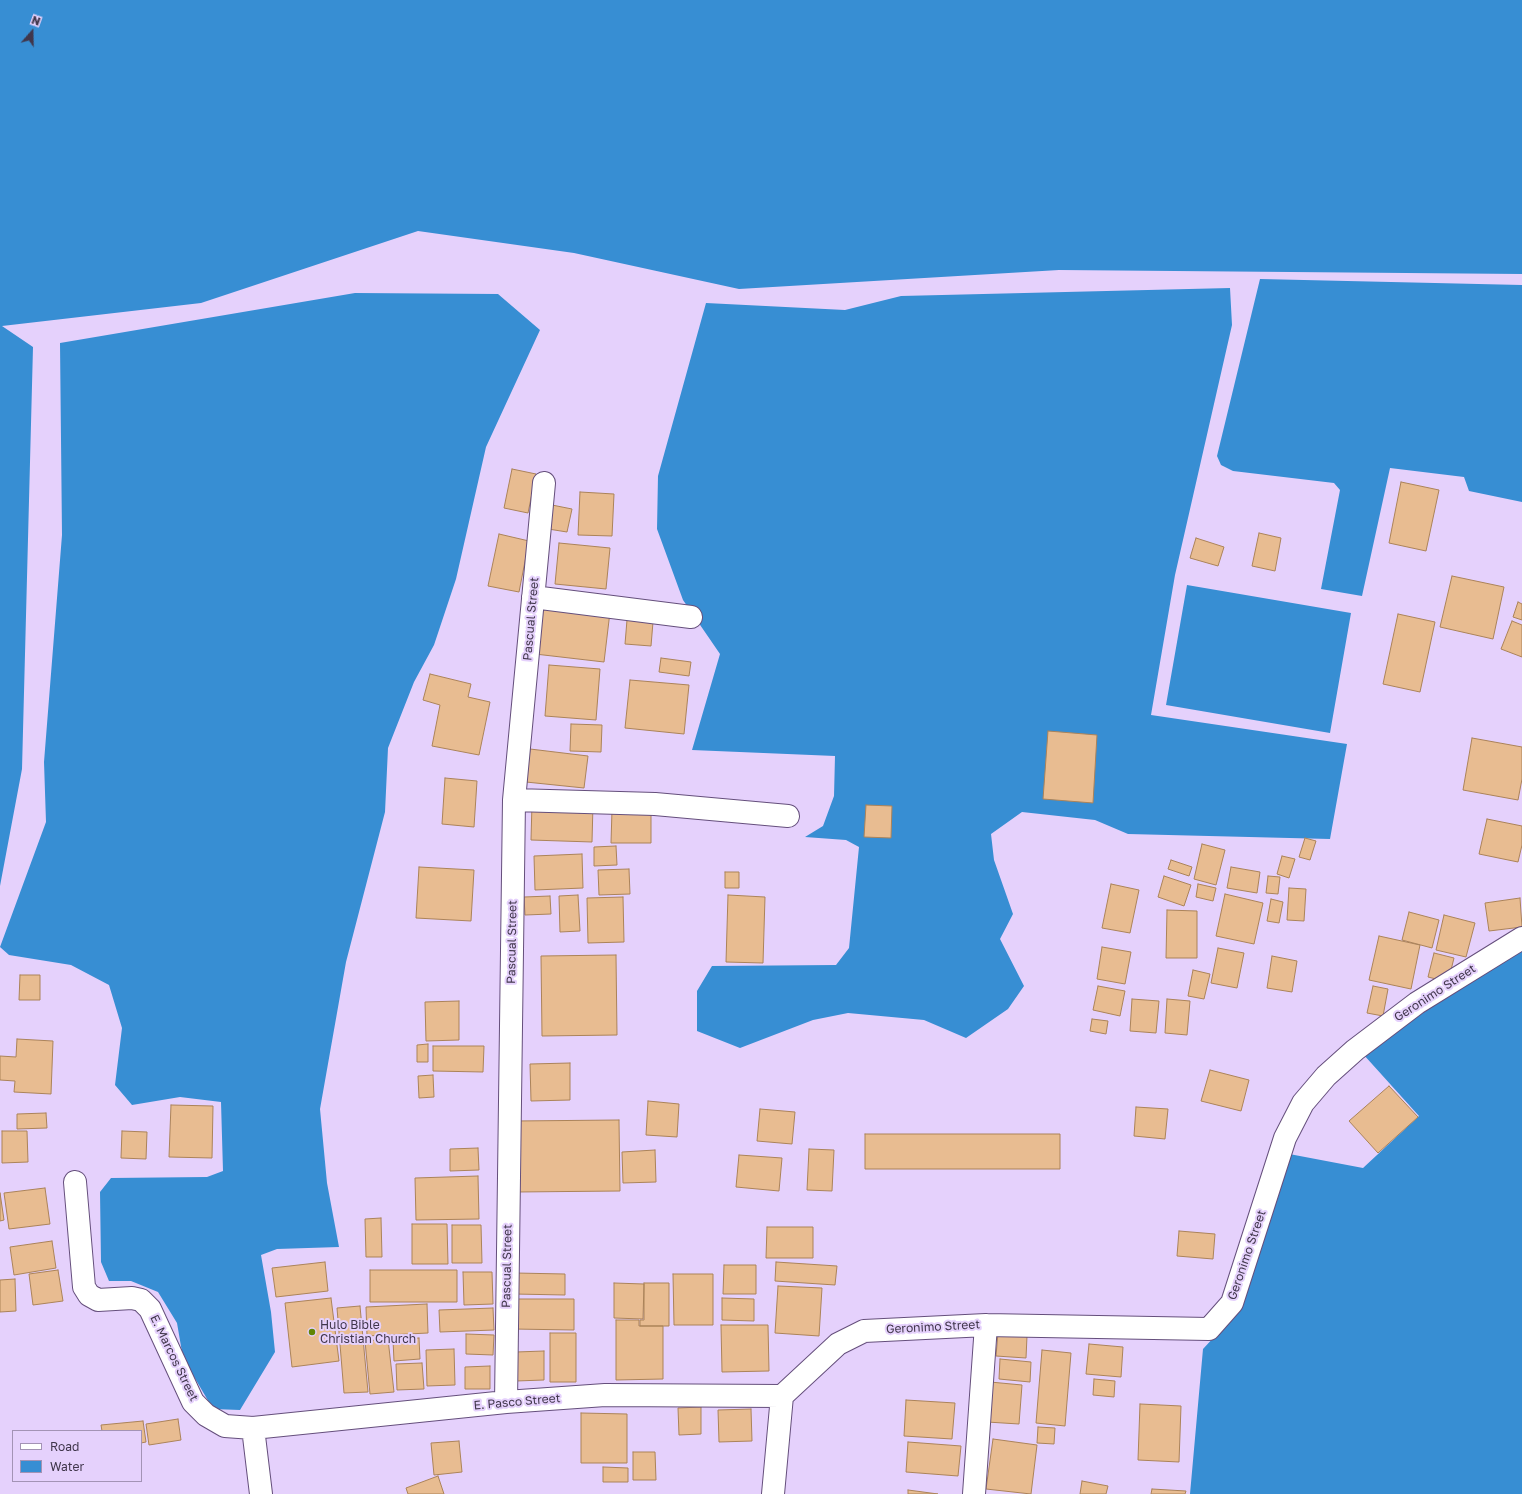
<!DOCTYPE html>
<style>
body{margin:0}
#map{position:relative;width:1522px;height:1494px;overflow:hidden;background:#e5d1fc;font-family:"Golos Text",sans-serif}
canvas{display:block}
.legend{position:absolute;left:12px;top:1430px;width:130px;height:52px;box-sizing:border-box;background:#e5d1fc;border:1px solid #a393b5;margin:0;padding:5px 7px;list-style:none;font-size:12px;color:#40364b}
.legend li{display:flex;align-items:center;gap:8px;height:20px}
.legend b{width:20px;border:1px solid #a393b5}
.north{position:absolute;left:12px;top:12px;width:40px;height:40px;-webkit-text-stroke:3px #e5d1fc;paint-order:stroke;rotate:20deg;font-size:11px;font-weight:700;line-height:16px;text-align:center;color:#40364b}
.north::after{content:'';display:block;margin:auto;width:14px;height:18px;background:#40364b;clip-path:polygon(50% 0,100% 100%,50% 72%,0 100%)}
</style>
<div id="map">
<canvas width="1522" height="1494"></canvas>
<ul class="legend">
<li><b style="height:5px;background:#fff"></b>Road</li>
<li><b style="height:11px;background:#378ed3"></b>Water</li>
</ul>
<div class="north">N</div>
</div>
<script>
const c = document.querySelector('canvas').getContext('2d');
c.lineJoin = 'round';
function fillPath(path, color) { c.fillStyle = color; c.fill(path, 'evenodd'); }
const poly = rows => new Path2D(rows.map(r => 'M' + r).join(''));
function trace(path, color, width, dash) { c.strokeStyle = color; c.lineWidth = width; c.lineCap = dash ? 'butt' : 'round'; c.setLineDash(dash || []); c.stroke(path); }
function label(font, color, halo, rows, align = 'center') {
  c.font = font + ' "Golos Text",sans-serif'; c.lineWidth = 4; c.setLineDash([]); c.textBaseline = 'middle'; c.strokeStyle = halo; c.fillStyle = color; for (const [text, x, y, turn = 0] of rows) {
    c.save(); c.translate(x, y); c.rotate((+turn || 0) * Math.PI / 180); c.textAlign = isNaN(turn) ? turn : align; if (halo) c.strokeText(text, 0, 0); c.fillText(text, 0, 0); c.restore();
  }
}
fillPath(poly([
 [0,0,1522,0,1522,274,1059,270,739,289,574,253,418,231,201,303,2,326,33,347,22,769,0,886],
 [1260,279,1522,285,1522,502,1469,491,1464,477,1390,468,1362,596,1321,589,1340,490,1334,483,1233,471,1221,465,1217,456],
 [1230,288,1232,325,1175,575,1151,715,1347,744,1330,839,1128,834,1095,820,1022,812,991,834,994,860,1013,914,1000,939,1024,986,1008,1009,966,1038,924,1020,848,1013,813,1020,740,1048,697,1031,697,991,712,966,836,965,849,948,859,847,846,840,805,837,823,826,834,796,835,756,692,750,720,654,683,600,657,529,658,476,706,303,845,310,901,296],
 [355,293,498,294,540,330,486,447,456,579,434,645,414,682,388,748,385,812,346,962,320,1109,327,1183,339,1247,277,1249,261,1255,271,1312,275,1352,240,1410,213,1409,183,1358,177,1323,158,1292,131,1281,109,1281,101,1262,100,1192,111,1178,207,1177,223,1171,221,1102,180,1097,132,1105,115,1085,122,1028,109,985,71,965,9,955,0,947,46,822,44,762,62,535,60,343],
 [1187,585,1351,613,1330,733,1166,705],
 [1522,951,1522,1494,1190,1494,1203,1349,1240,1309,1284,1153,1363,1168,1419,1116,1363,1054,1500,960]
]), '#378ed3');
const building = poly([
 [512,469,536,474,528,513,504,508,512,469],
 [1401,482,1439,490,1426,551,1389,543,1401,482],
 [580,492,614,494,612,536,578,535,580,492],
 [547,504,572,509,567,532,542,528,547,504],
 [1259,533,1281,538,1275,571,1252,566,1259,533],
 [499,534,529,541,519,592,488,586,499,534],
 [1196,538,1224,547,1218,566,1190,558,1196,538],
 [559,543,610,548,606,589,555,584,559,543],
 [1452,576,1504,587,1493,639,1440,627,1452,576],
 [1518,602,1522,604,1522,620,1513,617,1518,602],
 [541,603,610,612,604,662,535,654,541,603],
 [1398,614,1435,622,1420,692,1383,684,1398,614],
 [627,620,653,622,651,646,625,644,627,620],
 [1512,621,1522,625,1522,657,1501,649,1512,621],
 [661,658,691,662,689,676,659,672,661,658],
 [549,665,600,669,596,720,545,716,549,665],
 [430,674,471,684,468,697,490,702,479,755,432,746,440,705,423,700,430,674],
 [630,680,689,685,684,734,625,728,630,680],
 [571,724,602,725,601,752,570,751,571,724],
 [1048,731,1097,735,1093,803,1043,799,1048,731],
 [1472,738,1522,747,1522,779,1518,800,1463,790,1472,738],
 [530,749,588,756,584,788,526,782,530,749],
 [445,778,477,781,474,827,442,824,445,778],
 [532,803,593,804,592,842,531,840,532,803],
 [866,805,892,806,891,838,864,837,866,805],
 [612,810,651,811,651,843,611,843,612,810],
 [1487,819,1522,826,1522,845,1518,862,1479,854,1487,819],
 [1305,838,1316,841,1310,860,1299,857,1305,838],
 [1202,844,1225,850,1216,885,1194,879,1202,844],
 [616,846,617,865,594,866,594,847,616,846],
 [582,854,583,888,535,890,534,856,582,854],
 [1282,856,1295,859,1289,878,1277,874,1282,856],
 [1171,860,1192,867,1189,876,1168,869,1171,860],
 [419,867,474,870,471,921,416,918,419,867],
 [1231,867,1260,872,1257,893,1227,888,1231,867],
 [629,869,630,894,599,895,598,870,629,869],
 [725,872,739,872,739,888,725,888,725,872],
 [1164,876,1191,885,1184,906,1158,897,1164,876],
 [1268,876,1280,877,1278,894,1266,893,1268,876],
 [1111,884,1139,890,1130,933,1102,928,1111,884],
 [1198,884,1216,888,1213,901,1196,897,1198,884],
 [1289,888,1306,889,1304,921,1287,920,1289,888],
 [1225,894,1263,903,1254,944,1216,936,1225,894],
 [578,895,580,931,560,932,559,896,578,895],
 [728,895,765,897,763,963,726,962,728,895],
 [550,896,551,914,525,915,524,897,550,896],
 [623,897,624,942,588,943,587,898,623,897],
 [1520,898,1522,927,1489,931,1485,903,1520,898],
 [1271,899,1283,902,1279,923,1267,921,1271,899],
 [1167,910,1197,911,1197,958,1166,958,1167,910],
 [1409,912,1439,920,1432,948,1402,940,1409,912],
 [1444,915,1475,923,1466,957,1436,950,1444,915],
 [1379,936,1420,945,1411,989,1369,980,1379,936],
 [1102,947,1131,952,1125,984,1097,979,1102,947],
 [1218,948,1244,953,1237,988,1211,983,1218,948],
 [1434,953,1454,958,1448,982,1428,977,1434,953],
 [616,955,617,1035,542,1036,541,956,616,955],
 [1272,956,1297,961,1292,992,1267,988,1272,956],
 [1193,970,1210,974,1204,999,1188,996,1193,970],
 [20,975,40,975,40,1000,19,1000,20,975],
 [1098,986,1125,991,1120,1016,1093,1010,1098,986],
 [1373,986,1388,989,1383,1016,1367,1013,1373,986],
 [1132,999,1159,1001,1156,1033,1130,1031,1132,999],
 [1167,999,1190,1001,1187,1035,1165,1033,1167,999],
 [459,1001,459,1040,426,1041,425,1002,459,1001],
 [1092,1019,1108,1021,1106,1034,1090,1031,1092,1019],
 [17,1039,53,1041,51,1094,14,1092,15,1081,0,1080,0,1056,16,1057,17,1039],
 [428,1044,428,1062,417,1062,417,1045,428,1044],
 [433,1046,484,1046,483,1072,433,1071,433,1046],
 [570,1063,570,1100,531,1101,530,1064,570,1063],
 [1210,1070,1249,1080,1241,1111,1201,1101,1210,1070],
 [433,1075,434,1097,419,1098,418,1076,433,1075],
 [1389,1086,1418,1117,1378,1153,1349,1121,1389,1086],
 [648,1101,679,1104,677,1137,646,1135,648,1101],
 [171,1105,213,1106,212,1158,169,1157,171,1105],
 [1136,1107,1168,1109,1165,1139,1134,1136,1136,1107],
 [760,1109,795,1112,792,1144,757,1141,760,1109],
 [46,1113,47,1128,17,1129,17,1114,46,1113],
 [619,1120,620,1191,516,1192,515,1121,619,1120],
 [2,1131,27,1131,28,1162,2,1163,2,1131],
 [122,1131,147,1132,146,1159,121,1158,122,1131],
 [865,1134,1060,1134,1060,1169,865,1169,865,1134],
 [478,1148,479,1170,450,1171,450,1149,478,1148],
 [809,1149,834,1150,832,1191,807,1190,809,1149],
 [655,1150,656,1182,623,1183,622,1152,655,1150],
 [739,1155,782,1158,779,1191,736,1187,739,1155],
 [478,1176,479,1219,416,1220,415,1178,478,1176],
 [45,1188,50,1224,9,1229,4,1193,45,1188],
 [0,1193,4,1220,0,1221,0,1193],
 [381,1218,382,1257,366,1257,365,1219,381,1218],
 [412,1224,447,1224,448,1264,412,1264,412,1224],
 [452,1225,481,1225,482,1263,452,1263,452,1225],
 [767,1227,813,1227,813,1258,766,1258,767,1227],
 [1179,1231,1215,1234,1213,1259,1177,1256,1179,1231],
 [52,1241,56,1268,14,1275,10,1247,52,1241],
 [325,1262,328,1291,276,1297,272,1268,325,1262],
 [776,1262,837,1266,835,1285,775,1281,776,1262],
 [724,1265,756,1265,756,1294,723,1294,724,1265],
 [58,1270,63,1301,33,1305,29,1274,58,1270],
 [370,1270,457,1270,457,1302,370,1302,370,1270],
 [463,1272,492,1272,493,1304,464,1305,463,1272],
 [515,1273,565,1274,565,1295,514,1294,515,1273],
 [673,1274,713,1274,713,1325,674,1325,673,1274],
 [15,1279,16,1311,0,1312,0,1280,15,1279],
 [614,1283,644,1284,643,1319,614,1318,614,1283],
 [644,1283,669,1283,669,1326,640,1326,640,1320,644,1320,644,1283],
 [778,1286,822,1288,819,1336,775,1333,778,1286],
 [331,1298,339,1361,292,1367,285,1303,331,1298],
 [722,1298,754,1299,754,1321,722,1320,722,1298],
 [514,1299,574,1299,574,1330,513,1329,514,1299],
 [427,1304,428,1333,367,1336,366,1307,427,1304],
 [360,1306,368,1392,344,1393,337,1308,360,1306],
 [493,1308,494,1330,440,1332,439,1310,493,1308],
 [616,1320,639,1320,639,1326,663,1326,663,1379,616,1380,616,1320],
 [721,1325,768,1325,769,1371,722,1372,721,1325],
 [550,1333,576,1333,576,1382,550,1382,550,1333],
 [998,1333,1027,1336,1026,1358,996,1356,998,1333],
 [466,1334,494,1335,493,1355,466,1354,466,1334],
 [419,1338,420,1359,394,1361,393,1340,419,1338],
 [388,1339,394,1392,370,1394,365,1341,388,1339],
 [1089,1344,1123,1347,1121,1377,1086,1374,1089,1344],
 [454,1349,455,1385,427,1386,426,1350,454,1349],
 [1042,1350,1071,1353,1065,1426,1036,1423,1042,1350],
 [544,1351,544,1380,516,1381,516,1352,544,1351],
 [1000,1359,1031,1362,1030,1382,999,1379,1000,1359],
 [422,1363,424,1389,397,1390,396,1364,422,1363],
 [490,1366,490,1389,465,1389,465,1367,490,1366],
 [1094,1379,1115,1381,1114,1397,1093,1395,1094,1379],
 [990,1382,1022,1385,1019,1424,987,1422,990,1382],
 [906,1400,955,1403,952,1439,904,1436,906,1400],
 [1140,1404,1181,1406,1179,1462,1138,1460,1140,1404],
 [701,1407,701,1434,679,1435,678,1408,701,1407],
 [751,1409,752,1441,719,1442,718,1410,751,1409],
 [581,1413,627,1414,627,1463,581,1463,581,1413],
 [178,1419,181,1440,149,1445,146,1424,178,1419],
 [143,1421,146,1442,141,1443,141,1431,102,1431,101,1425,143,1421],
 [1038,1427,1055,1428,1054,1444,1037,1443,1038,1427],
 [993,1439,1037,1445,1031,1494,986,1489,993,1439],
 [459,1441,462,1472,434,1475,431,1443,459,1441],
 [908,1442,961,1446,958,1476,906,1472,908,1442],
 [633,1452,655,1452,656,1480,633,1480,633,1452],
 [603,1467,628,1468,628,1482,603,1482,603,1467],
 [438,1476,444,1494,408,1494,406,1488,438,1476],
 [1082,1481,1108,1486,1106,1494,1080,1494,1082,1481],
 [1152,1489,1186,1491,1185,1494,1151,1494,1152,1489],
 [908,1490,938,1494,908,1494,908,1490]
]);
fillPath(building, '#e8bc91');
trace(building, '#ab8359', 1);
const street = poly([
 [533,597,691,617],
 [514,800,655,804,788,816],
 [75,1182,84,1287,89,1295,98,1300,132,1298,141,1300,150,1309,193,1402,206,1415,225,1426,253,1428,506,1402,605,1395,782,1396],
 [782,1396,838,1344,864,1331,986,1325,1209,1329,1232,1303,1285,1138,1303,1103,1326,1076,1355,1050,1417,1003,1522,938],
 [506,1402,514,800,544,483],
 [253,1428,261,1494],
 [773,1494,782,1396],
 [974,1494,986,1325]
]);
trace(street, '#654f7c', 24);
trace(street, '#fff', 22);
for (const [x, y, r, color] of [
 [312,1332,4,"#618504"]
]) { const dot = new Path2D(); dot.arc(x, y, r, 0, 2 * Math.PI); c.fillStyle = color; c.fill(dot); trace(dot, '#e5d1fc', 1.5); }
label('12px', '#40364b', '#e5d1fc', [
 ["Pascual Street",531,619,-85],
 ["Pascual Street",512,942,-89],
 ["Geronimo Street",1435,993,-33],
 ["Geronimo Street",1247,1255,-71],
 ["Pascual Street",507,1266,-89],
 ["Geronimo Street",933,1327,-3],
 ["E. Marcos Street",174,1358,64],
 ["E. Pasco Street",517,1402,-5]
]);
label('12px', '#40364b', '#e5d1fc', [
 ["Hulo Bible",320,1325],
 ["Christian Church",320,1339]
], 'left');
</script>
